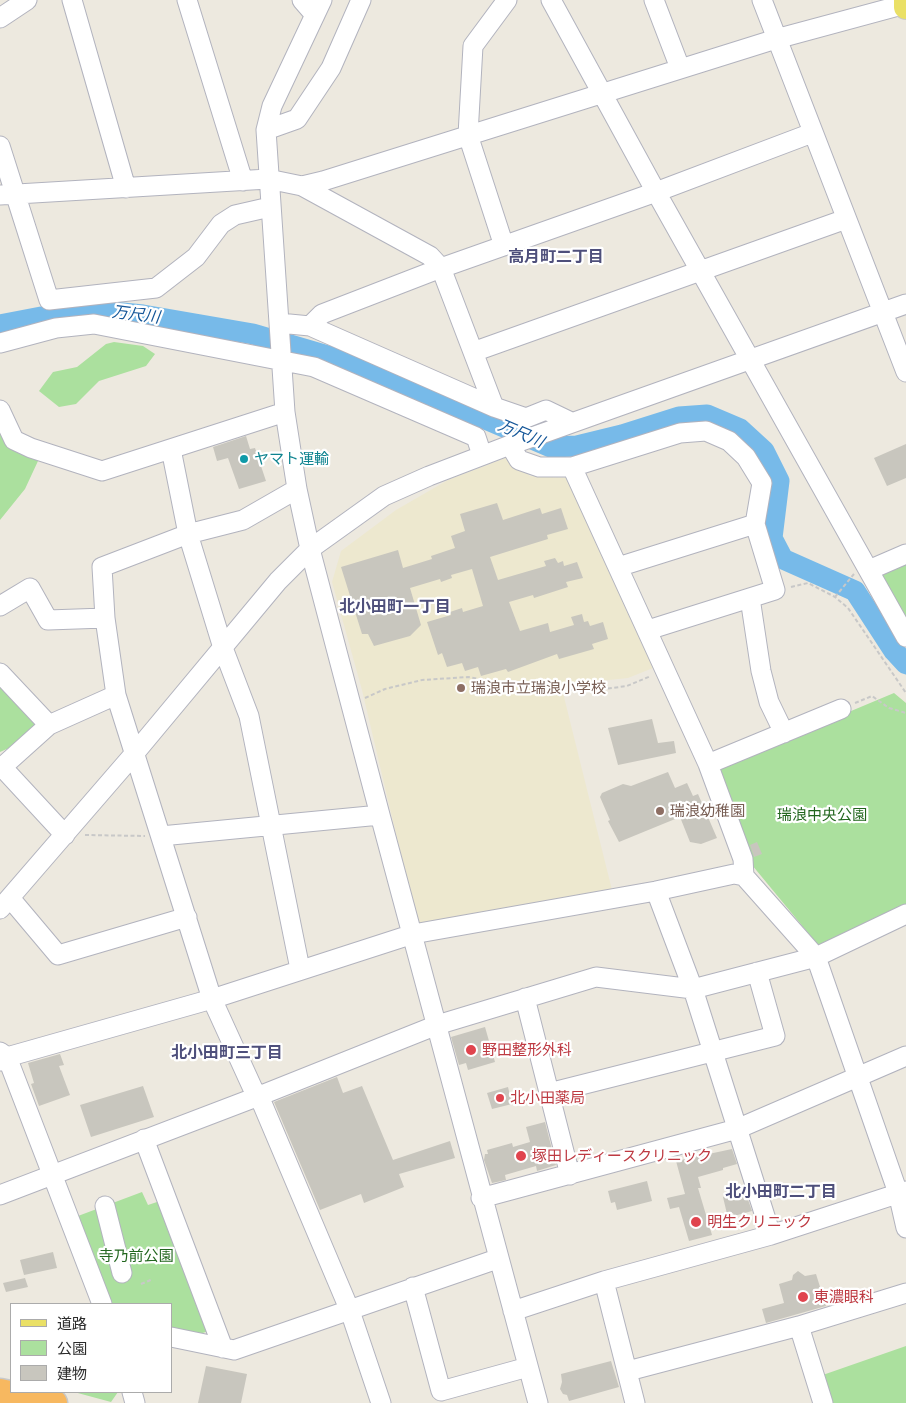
<!DOCTYPE html>
<meta charset="utf-8">
<style>
body{margin:0}
#map{position:relative;width:906px;height:1403px;overflow:hidden;background:#ede9df;font-family:Quicksand,"Noto Sans JP",sans-serif}
canvas{display:block}
.legend{position:absolute;left:10px;top:1303px;width:162px;height:90px;box-sizing:border-box;background:#fff;border:1px solid #ababab;margin:0;padding:6px 9px;list-style:none;font-size:15px;color:#2c2c2c}
.legend li{display:flex;align-items:center;gap:10px;height:25px}
.legend b{width:25px;border:1px solid #ababab}
</style>
<div id="map">
<canvas width="906" height="1403"></canvas>
<ul class="legend">
<li><b style="height:6px;background:#eae066"></b>道路</li>
<li><b style="height:14px;background:#abe09e"></b>公園</li>
<li><b style="height:14px;background:#c8c6be"></b>建物</li>
</ul>
</div>
<script>
const c = document.querySelector('canvas').getContext('2d');
c.lineJoin = 'round';
function fillPath(path, color) { c.fillStyle = color; c.fill(path, 'evenodd'); }
const poly = rows => new Path2D(rows.map(r => 'M' + r).join(''));
function trace(path, color, width, dash) { c.strokeStyle = color; c.lineWidth = width; c.lineCap = dash ? 'butt' : 'round'; c.setLineDash(dash || []); c.stroke(path); }
function label(font, color, halo, rows, align = 'center') {
  c.font = font + ' Quicksand,"Noto Sans JP",sans-serif'; c.lineWidth = 4.5; c.setLineDash([]); c.textBaseline = 'middle'; c.strokeStyle = halo; c.fillStyle = color; for (const [text, x, y, turn = 0] of rows) {
    c.save(); c.translate(x, y); c.rotate((+turn || 0) * Math.PI / 180); c.textAlign = isNaN(turn) ? turn : align; if (halo) c.strokeText(text, 0, 0); c.fillText(text, 0, 0); c.restore();
  }
}
fillPath(poly([
 [508,457,530,476,570,478,653,668,628,678,561,685,612,890,417,923,362,690,332,582,341,551,396,510,448,480]
]), '#ede8cf');
fillPath(poly([
 [114,342,143,346,155,354,146,366,99,381,76,404,59,407,39,391,53,372,77,367,106,344],
 [3,432,11,446,38,461,25,489,0,520,0,434],
 [906,562,906,622,877,574],
 [0,680,36,723,18,744,0,752],
 [894,693,906,703,906,908,829,946,818,945,752,865,716,772,720,766],
 [142,1192,148,1205,160,1201,209,1331,196,1335,171,1330,171,1304,109,1304,78,1216],
 [906,1346,906,1403,824,1403,817,1377],
 [74,1392,118,1392,111,1402]
]), '#abe09e');
trace(poly([
 [0,325,83,309,143,315,253,334,362,366,551,447,577,446,622,435,679,417,707,415,740,429,764,451,779,481,772,538,783,559,855,591,894,651,906,664]
]), '#77bae9', 21);
fillPath(poly([
 [246,436,250,449,255,448,266,481,239,489,228,458,217,461,213,447],
 [906,444,906,478,887,486,874,458],
 [497,503,503,520,540,508,542,514,561,508,568,529,547,535,548,539,490,557,498,580,546,566,544,561,555,558,558,563,563,561,564,566,577,562,583,578,566,582,568,587,534,598,533,595,509,602,520,631,548,623,550,632,574,625,571,617,582,614,584,622,588,621,590,626,603,622,608,639,592,644,594,649,559,659,557,654,508,672,506,669,481,676,478,667,465,671,462,663,447,667,442,653,438,655,427,622,451,615,450,612,462,608,463,612,483,606,472,569,451,575,452,578,441,582,440,579,410,588,421,625,410,636,374,646,368,634,362,634,341,567,398,550,403,568,432,559,431,556,455,548,451,536,465,531,460,514],
 [652,719,658,743,674,741,676,753,618,765,608,728],
 [668,772,675,788,687,783,693,796,698,794,717,838,701,844,690,842,680,817,619,842,608,821,610,820,600,797,602,793,623,784,631,786],
 [757,842,762,854,754,857,750,845],
 [485,1027,495,1062,468,1070,466,1063,459,1065,451,1037],
 [60,1054,64,1065,59,1066,70,1095,39,1106,31,1084,34,1083,28,1063],
 [337,1077,343,1093,362,1086,393,1160,450,1141,455,1158,399,1174,404,1187,364,1203,361,1194,320,1210,274,1102],
 [143,1086,154,1117,91,1137,80,1105],
 [508,1087,512,1104,492,1109,487,1093],
 [545,1122,556,1165,537,1171,536,1166,505,1175,506,1180,492,1183,484,1160,485,1154,488,1154,487,1150,512,1143,513,1147,530,1142,526,1127],
 [732,1149,737,1164,723,1168,723,1170,698,1177,701,1188,698,1188,712,1235,689,1241,679,1207,670,1209,667,1198,685,1194,676,1161],
 [647,1181,652,1201,617,1210,615,1202,611,1203,608,1191],
 [745,1191,752,1211,734,1216,733,1213,727,1214,723,1197],
 [53,1252,57,1268,24,1275,20,1260],
 [798,1271,805,1276,816,1274,826,1306,766,1323,762,1309,784,1303,779,1284,792,1280,793,1275],
 [25,1278,28,1287,6,1292,3,1283],
 [611,1361,619,1387,569,1401,567,1395,563,1394,560,1389,562,1382,561,1374],
 [206,1366,247,1374,241,1403,198,1403]
]), '#c8c6be');
const minor = poly([
 [72,0,126,188],
 [187,0,243,181],
 [302,0,315,15],
 [322,0,272,106,266,130,285,412,297,489,310,549,380,815,538,1403],
 [551,0,656,192,906,637],
 [654,0,680,68],
 [762,0,906,372],
 [0,18,27,0],
 [266,130,297,119,331,68,361,0],
 [0,146,49,300,156,288,196,257,221,224,235,215,270,207],
 [302,186,323,181,776,39,906,4],
 [0,195,268,179,302,186,430,256,441,268,494,407,526,418,546,410,571,422],
 [504,246,468,135,473,46,507,0],
 [279,323,310,326,494,407],
 [310,326,322,314,441,268,656,192,812,133],
 [0,343,56,328,94,324,314,367,476,437,482,455],
 [473,352,846,219],
 [0,410,14,440,31,448,102,471,285,412],
 [510,445,519,460,539,467,572,467,708,764,743,859,744,876,816,957,898,1193,906,1228],
 [171,449,188,534,223,648,249,716,300,969],
 [572,467,680,433,706,431,729,441,746,457,762,483,755,524,775,590,648,630],
 [297,489,243,520,188,534,102,567,105,618,116,695,212,999,253,1089,259,1096,350,1311,381,1403],
 [618,567,755,524],
 [869,570,906,554],
 [750,598,761,671,769,702,784,733],
 [0,606,30,588,48,620,105,618],
 [0,673,49,725],
 [708,764,841,709],
 [2,767,65,835],
 [0,769,49,725,116,695],
 [161,836,380,815],
 [656,891,693,989,771,1235],
 [10,898,58,955,187,917],
 [0,909,134,754,278,581,310,549,384,496,429,476,510,445,906,304],
 [525,998,570,1175],
 [0,1052,7,1057,102,1304],
 [0,1061,7,1057,212,999,413,934,656,891,734,874,744,876],
 [549,1093,775,1036,757,972],
 [144,1139,223,1348],
 [0,1195,259,1096,437,1025,596,977,693,989,816,957,906,914],
 [481,1198,737,1129,906,1056],
 [105,1206,122,1273],
 [604,1281,635,1403],
 [413,1287,441,1391,528,1367],
 [513,1311,604,1281,771,1235,906,1191],
 [799,1326,823,1403],
 [171,1337,234,1350,497,1259],
 [628,1371,799,1326,906,1293],
 [132,1392,135,1403]
]);
const major = poly([
 [906,0,906,7]
]);
const highway = poly([
 [0,1392,54,1403]
]);
trace(minor, '#b2b3be', 21);
trace(major, '#c8c8c8', 26);
trace(highway, '#c8c8c8', 29);
trace(poly([
 [791,587,808,583,835,597,848,608,906,693],
 [835,597,854,574],
 [365,698,385,689,422,680,468,677,516,685,589,691,627,686,651,676],
 [855,703,872,696,889,708,906,713],
 [85,835,145,836],
 [141,1284,153,1279]
]), '#c8c8c8', 2, [4, 2.5]);
trace(minor, '#fff', 19);
trace(major, '#eae066', 24);
trace(highway, '#f7b860', 26);
for (const [x, y, r, color] of [
 [244,459,5,"#0f9aa8"],
 [461,688,5,"#8d6e63"],
 [660,811,5,"#8d6e63"],
 [471,1050,6,"#e0444e"],
 [500,1098,5,"#e0444e"],
 [521,1156,6,"#e0444e"],
 [696,1222,6,"#e0444e"],
 [803,1297,6,"#e0444e"]
]) { const dot = new Path2D(); dot.arc(x, y, r, 0, 2 * Math.PI); c.fillStyle = color; c.fill(dot); trace(dot, '#fff', 2); }
label('15px', '#0d838f', '#fff', [
 ["ヤマト運輸",254,459]
], 'left');
label('15px', '#785e54', '#fff', [
 ["瑞浪市立瑞浪小学校",471,688],
 ["瑞浪幼稚園",670,811]
], 'left');
label('15px', '#22661e', '#fff', [
 ["瑞浪中央公園",822,815],
 ["寺乃前公園",136,1256]
]);
label('15px', '#be3a42', '#fff', [
 ["野田整形外科",482,1050],
 ["北小田薬局",510,1098],
 ["塚田レディースクリニック",532,1156],
 ["明生クリニック",707,1222],
 ["東濃眼科",814,1297]
], 'left');
label('bold 16px', '#4e4f7b', '#fff', [
 ["高月町二丁目",556,257],
 ["北小田町一丁目",395,607],
 ["北小田町三丁目",227,1053],
 ["北小田町二丁目",781,1192]
]);
label('italic 16px', '#145698', '#fff', [
 ["万尺川",136,315,7],
 ["万尺川",521,434,23]
]);
</script>
